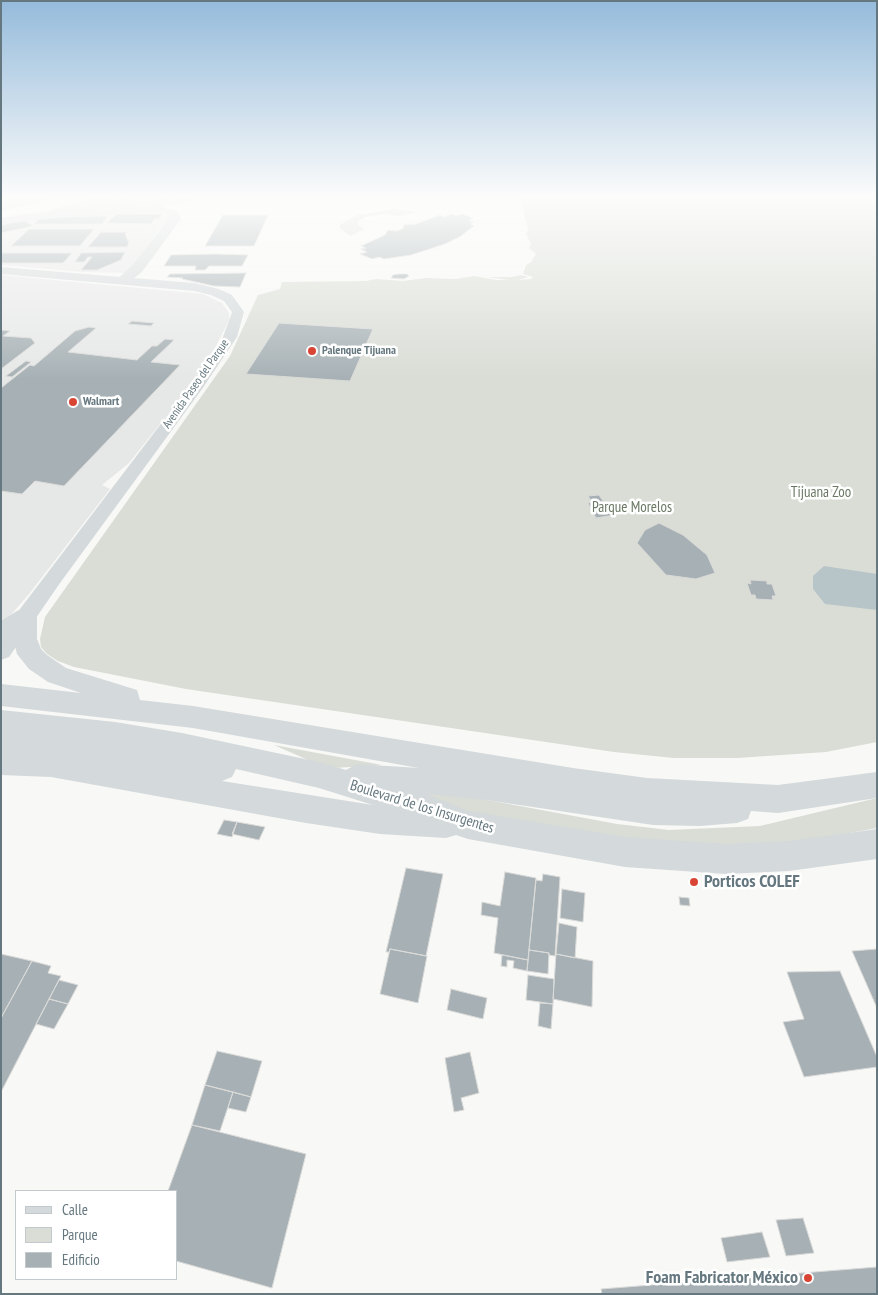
<!DOCTYPE html>
<meta charset="utf-8">
<style>
body{margin:0}
#map{position:relative;width:878px;height:1295px;overflow:hidden;background:#f8f8f6;font-family:"PT Sans Narrow",sans-serif}
canvas{display:block}
.frame{position:absolute;inset:0;border:2px solid #65777f;pointer-events:none}
.legend{position:absolute;left:15px;top:1190px;width:162px;height:90px;box-sizing:border-box;background:#fff;border:1px solid #c1c9cc;margin:0;padding:6px 9px;list-style:none;font-size:15px;color:#65777f}
.legend li{display:flex;align-items:center;gap:10px;height:25px}
.legend b{width:25px;border:1px solid #c1c9cc}
</style>
<div id="map">
<canvas width="878" height="1295"></canvas>
<div class="frame"></div>
<ul class="legend">
<li><b style="height:6px;background:#d4d9db"></b>Calle</li>
<li><b style="height:14px;background:#d9ddd5"></b>Parque</li>
<li><b style="height:14px;background:#a7b1b5"></b>Edificio</li>
</ul>
</div>
<script>
const c = document.querySelector('canvas').getContext('2d');
c.lineJoin = 'round';
function fillPath(path, color) { c.fillStyle = color; c.fill(path, 'evenodd'); }
const poly = rows => new Path2D(rows.map(r => 'M' + r).join(''));
function trace(path, color, width, dash) { c.strokeStyle = color; c.lineWidth = width; c.lineCap = dash ? 'butt' : 'round'; c.setLineDash(dash || []); c.stroke(path); }
function label(font, color, halo, rows, align = 'center') {
  c.font = font + ' "PT Sans Narrow",sans-serif'; c.lineWidth = 5; c.setLineDash([]); c.textBaseline = 'middle'; c.strokeStyle = halo; c.fillStyle = color; for (const [text, x, y, turn = 0] of rows) {
    c.save(); c.translate(x, y); c.rotate((+turn || 0) * Math.PI / 180); c.textAlign = isNaN(turn) ? turn : align; if (halo) c.strokeText(text, 0, 0); c.fillText(text, 0, 0); c.restore();
  }
}
fillPath(poly([
 [145,211,171,216,166,227,160,229,129,273,83,272,1,265,1,224,21,219],
 [1,275,203,294,222,303,229,313,229,320,212,354,168,414,129,463,102,485,110,489,29,594,1,626]
]), '#e6e8e7');
fillPath(poly([
 [4,198,57,198,1,211,1,200],
 [92,198,150,200,185,198,135,207,42,213],
 [521,198,877,198,877,742,826,752,737,758,674,758,614,752,186,689,74,667,58,661,47,654,41,647,40,639,45,617,230,356,258,295,280,289,282,282,366,281,376,279,403,281,426,278,455,279,474,276,496,280,508,280,488,277,512,277,521,275,528,277,518,280,531,279,533,277,523,274,526,265,531,262,536,254,529,248,531,244,526,234,528,230],
 [394,209,417,212,399,216,383,214,365,217,358,221,359,226,364,229,350,236,340,228,340,225,348,220,358,215],
 [274,745,382,765,334,768,317,764],
 [411,794,455,794,617,824,669,830,760,826,877,798,877,828,810,840,765,845,680,846,490,820]
]), '#d9ddd5');
fillPath(poly([
 [824,566,877,574,877,610,825,604,813,589,813,576]
]), '#b8c5c8');
const building = poly([
 [116,214,162,214,159,219,154,219,151,224,107,223,116,214],
 [451,214,457,216,462,214,473,218,469,221,474,222,470,224,474,226,461,236,445,244,411,255,384,259,379,257,372,259,360,254,367,252,361,249,366,248,361,246,385,235,388,230,397,231,404,228,403,225,416,224,440,215,445,217,451,214],
 [223,215,268,215,254,246,205,246,223,215],
 [108,216,102,224,34,224,41,217,108,216],
 [25,220,33,226,1,233,1,225,25,220],
 [29,229,94,229,80,246,11,246,29,229],
 [101,232,127,232,125,234,129,243,127,247,88,247,101,232],
 [125,252,121,260,97,270,81,270,92,257,88,257,84,262,75,262,81,253,125,252],
 [1,253,72,253,63,263,1,263,1,253],
 [171,255,215,254,248,255,242,266,209,266,205,270,195,270,196,266,164,266,171,255],
 [246,273,240,287,214,286,182,279,183,278,167,277,170,274,246,273],
 [399,274,407,274,409,276,404,279,391,278,393,275,399,274],
 [132,321,154,323,151,326,128,324,132,321],
 [279,323,373,329,350,381,246,374,279,323],
 [89,327,96,328,68,352,137,360,152,346,157,346,165,339,174,340,151,362,180,365,64,486,35,481,22,494,1,491,1,388,30,365,34,366,75,331,89,327],
 [1,330,10,331,3,336,31,338,35,343,1,369,1,330],
 [26,361,31,362,12,377,6,376,26,361],
 [599,495,603,501,599,502,603,509,623,506,627,513,596,518,588,503,592,502,588,496,599,495],
 [659,523,683,535,707,555,715,573,696,579,666,575,637,543,645,530,659,523],
 [750,580,767,581,767,584,772,584,776,596,772,596,773,600,756,599,755,595,751,595,747,583,751,584,750,580],
 [224,820,237,822,232,837,217,834,224,820],
 [237,822,265,827,259,840,232,834,237,822],
 [406,868,443,874,426,956,390,949,389,952,386,952,406,868],
 [505,872,536,878,528,960,494,953,498,918,481,915,482,902,500,906,505,872],
 [543,874,560,877,555,956,549,955,549,953,529,950,536,880,542,881,543,874],
 [562,889,585,893,583,922,560,918,562,889],
 [679,897,689,898,690,906,680,905,679,897],
 [559,923,577,927,575,958,556,954,559,923],
 [390,949,427,956,418,1003,380,994,390,949],
 [877,949,877,1008,852,951,877,949],
 [529,950,549,953,548,974,527,971,529,950],
 [1,954,32,961,1,1018,1,954],
 [556,954,593,961,592,1007,553,999,556,954],
 [502,955,528,960,527,971,513,968,514,961,507,960,507,967,501,966,502,955],
 [32,961,51,966,48,973,61,976,1,1092,1,1018,32,961],
 [840,971,877,1057,877,1067,804,1077,783,1022,804,1019,787,972,840,971],
 [528,975,554,979,553,1004,526,1000,528,975],
 [59,980,78,985,68,1004,49,999,59,980],
 [451,989,487,998,483,1019,447,1010,451,989],
 [49,999,68,1004,54,1029,36,1024,49,999],
 [540,1003,553,1004,551,1029,538,1026,540,1003],
 [217,1051,262,1061,251,1097,205,1085,217,1051],
 [470,1052,479,1093,461,1098,464,1110,454,1112,445,1058,470,1052],
 [205,1085,233,1092,220,1131,192,1125,205,1085],
 [233,1092,251,1097,246,1112,228,1108,233,1092],
 [192,1125,306,1154,272,1288,176,1261,176,1191,168,1191,192,1125],
 [803,1218,814,1253,786,1256,776,1220,803,1218],
 [762,1232,770,1257,727,1262,721,1238,762,1232],
 [877,1267,877,1294,602,1294,601,1289,877,1267]
]);
fillPath(building, '#a7b1b5');
trace(building, '#dadad8', 1);
fillPath(poly([
 [1,267,194,283,219,289,232,295,244,312,237,337,202,389,60,583,9,657,1,660,1,634,192,383,223,337,232,312,224,301,211,295,194,291,1,274,1,267]
]), '#d4d9db');
fillPath(poly([
 [1,198,8,198,1,202,1,198],
 [176,198,197,198,196,200,162,207,178,211,181,219,142,272,128,283,123,284,116,280,132,266,169,219,169,215,152,212,75,216,1,224,1,218,32,213,148,206,149,204,176,198],
 [25,608,33,611,37,617,37,639,41,649,47,655,66,668,137,690,140,700,193,706,573,768,647,778,778,785,877,772,877,798,778,813,751,811,748,819,737,823,700,826,653,825,486,800,427,794,468,811,625,837,726,844,789,841,877,829,877,859,789,871,726,874,625,867,468,839,456,835,446,838,380,834,306,823,51,777,1,775,1,710,115,722,182,733,319,762,346,770,357,764,419,768,193,728,1,706,1,684,81,693,48,682,29,669,17,654,13,638,1,643,1,621,17,611,25,608],
 [236,769,319,788,373,805,222,781,232,777,236,769]
]), '#d4d9db');
const sky = c.createLinearGradient(0, 0, 0, 379);
sky.addColorStop(0, '#95bbdb');
sky.addColorStop(0.52, '#fcfcfb');
sky.addColorStop(1, '#fcfcfb00');
c.fillStyle = sky;
c.fillRect(0, 0, 878, 379);
for (const [x, y, r, color] of [
 [312,351,5,"#d94535"],
 [73,402,5,"#d94535"],
 [694,882,5,"#d94535"],
 [808,1278,5,"#d94535"]
]) { const dot = new Path2D(); dot.arc(x, y, r, 0, 2 * Math.PI); c.fillStyle = color; c.fill(dot); trace(dot, '#fff', 2); }
label('bold 12px', '#65777f', '#fff', [
 ["Palenque Tijuana",322,351],
 ["Walmart",83,402]
], 'left');
label('12px', '#65777f', '#fff', [
 ["Avenida Paseo del Parque",196,384,-55]
]);
label('15px', '#6a7864', '#fff', [
 ["Tijuana Zoo",821,493],
 ["Parque Morelos",632,508]
]);
label('15px', '#65777f', '#fff', [
 ["Boulevard de los Insurgentes",422,807,17]
]);
label('bold 18px', '#65777f', '#fff', [
 ["Porticos COLEF",704,882],
 ["Foam Fabricator México",798,1278,"right"]
], 'left');
</script>
